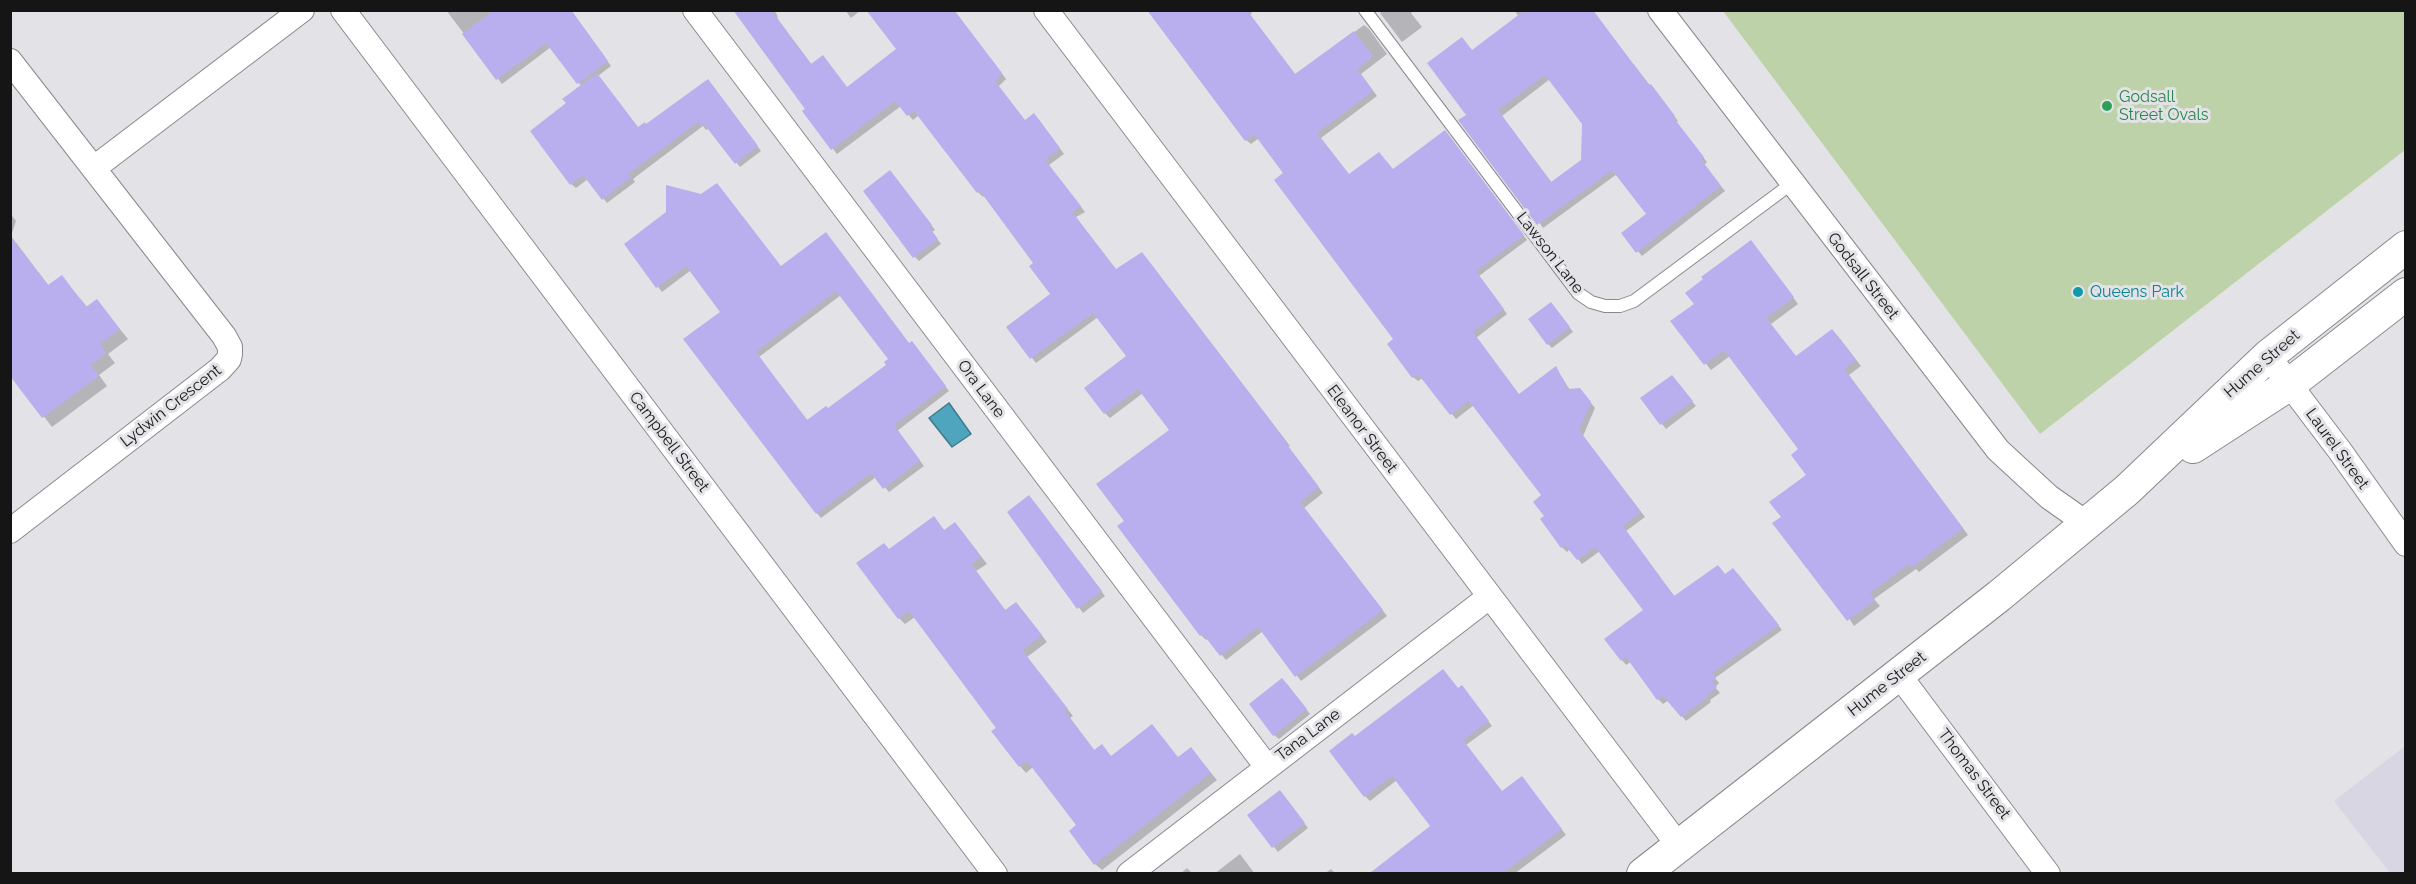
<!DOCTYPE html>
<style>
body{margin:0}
#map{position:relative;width:2416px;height:884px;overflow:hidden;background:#e3e2e7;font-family:Raleway,sans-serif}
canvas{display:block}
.frame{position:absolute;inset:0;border:12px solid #151516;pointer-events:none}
</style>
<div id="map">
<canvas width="2416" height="884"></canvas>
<div class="frame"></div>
</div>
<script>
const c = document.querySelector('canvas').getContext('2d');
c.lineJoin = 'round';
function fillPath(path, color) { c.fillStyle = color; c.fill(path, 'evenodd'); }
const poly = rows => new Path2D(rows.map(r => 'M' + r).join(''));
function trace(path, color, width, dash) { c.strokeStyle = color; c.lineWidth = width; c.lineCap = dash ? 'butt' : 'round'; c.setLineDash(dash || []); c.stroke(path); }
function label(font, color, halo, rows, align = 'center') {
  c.font = font + ' Raleway,sans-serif'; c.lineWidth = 6; c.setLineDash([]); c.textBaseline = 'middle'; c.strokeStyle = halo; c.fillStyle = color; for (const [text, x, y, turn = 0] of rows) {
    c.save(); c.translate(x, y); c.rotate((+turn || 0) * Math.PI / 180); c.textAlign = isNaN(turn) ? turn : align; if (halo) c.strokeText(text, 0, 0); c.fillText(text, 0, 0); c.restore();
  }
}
fillPath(poly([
 [2405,746,2405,873,2390,873,2334,801]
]), '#d9d6e3');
fillPath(poly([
 [1723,11,2405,11,2405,150,2040,434]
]), '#bdd2a8');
const water = poly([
 [949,403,971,434,952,447,929,418,949,403]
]);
fillPath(water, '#4fa5bd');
trace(water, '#3e7a8b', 1.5);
fillPath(poly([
 [446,10,571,10,611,66,598,76,639,129,712,85,761,151,740,167,709,128,706,130,703,126,633,179,635,182,607,203,588,179,576,188,571,184,582,87,551,47,502,84],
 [734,10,774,10,778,17,777,18,812,65,847,88,954,10,1006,79,998,87,1025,122,1039,120,1064,154,1049,165,1085,212,1076,217,1117,271,1147,259,1290,446,1288,447,1323,493,1304,508,1387,616,1301,681,1263,631,1226,660,1208,638,1206,640,1201,635,1119,527,1126,522,1171,430,1143,393,1110,418,1105,413,1128,357,1098,317,1036,363,1008,327,1052,294,1035,263,985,195,983,197,978,192,919,115,913,120,901,106,837,154,804,112,807,109],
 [845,10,861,10,851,18],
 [1147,10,1250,10,1252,13,1250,15,1296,75,1364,25,1369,29,1387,54,1361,74,1377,96,1321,138,1349,175,1394,171,1450,137,1527,240,1479,276,1507,314,1476,338,1519,396,1556,368,1570,390,1584,394,1595,408,1583,436,1645,517,1626,531,1675,597,1726,575,1738,574,1782,630,1715,678,1719,683,1715,687,1720,693,1710,700,1711,702,1686,721,1669,700,1663,704,1658,699,1631,662,1626,665,1606,640,1645,610,1600,551,1582,564,1570,549,1567,552,1562,547,1542,520,1546,517,1544,495,1474,405,1456,419,1423,378,1418,381,1413,377,1395,340,1285,173,1259,138,1251,144,1246,140],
 [1384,10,1414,10,1411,13,1422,27,1402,42,1380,13],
 [1514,10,1591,10,1678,121,1676,122,1707,162,1704,165,1725,191,1642,256,1623,233,1648,214,1617,174,1543,228,1468,115,1473,52,1519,17],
 [1550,79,1584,124,1582,160,1552,183,1502,116],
 [894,176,935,230,932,232,941,244,919,261,915,257],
 [10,213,16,221,11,236,49,286,62,277,88,308,97,301,128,339,108,354,115,363,99,375,107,386,52,427,15,379,10,341],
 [826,234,910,345,916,348,949,391,897,431,924,466,889,492,876,477,821,518,817,513,722,312,691,270,662,292,626,245,781,267],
 [841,295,890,359,888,365,828,410,808,421,759,357],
 [1756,248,1798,304,1771,324,1797,358,1832,331,1838,336,1861,366,1849,375,1968,535,1919,572,1916,569,1874,599,1880,606,1854,626,1783,517,1808,475,1800,449,1730,356,1711,370,1672,321,1696,304],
 [1555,308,1573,332,1552,348,1548,344],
 [1676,381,1696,406,1666,429,1642,399],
 [1034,502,1105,596,1083,613,1009,512],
 [933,518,945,531,961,530,987,564,976,571,1006,611,1022,610,1047,642,1027,657,1073,716,1070,718,1095,751,1112,757,1179,759,1191,749,1217,780,1102,870,1095,864,1078,826,1033,767,1026,773,1020,766,993,732,998,728,915,617,905,624,899,618,889,551],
 [1287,684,1310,714,1279,739,1274,735],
 [1462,687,1492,726,1466,745,1503,793,1526,783,1566,835,1514,874,1372,874,1432,826,1397,780,1370,801,1365,796,1355,738],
 [1284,797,1308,828,1278,852,1249,815],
 [1240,854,1255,874,1214,874],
 [1187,868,1193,874,1180,874],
 [1331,869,1336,874,1324,874]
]), '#0003');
fillPath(poly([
 [494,10,571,10,608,61,577,84,546,43,496,80,462,34],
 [733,10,771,10,811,64,823,55,847,87,896,49,866,10,954,10,1002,73,995,81,1025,120,1034,113,1060,148,1045,160,1081,206,1072,212,1116,269,1142,252,1286,441,1285,442,1319,487,1300,502,1383,610,1295,677,1258,627,1220,656,1203,634,1200,636,1117,526,1124,521,1096,484,1169,430,1138,389,1104,414,1084,388,1126,356,1093,313,1030,359,1006,327,1050,294,1029,266,1033,263,980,191,977,193,914,111,907,116,895,101,831,150,802,111,805,109],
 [1147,10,1247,10,1295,74,1354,31,1373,56,1357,69,1373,91,1317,133,1349,174,1379,152,1393,169,1445,130,1524,235,1476,271,1504,309,1473,332,1519,394,1556,366,1568,389,1580,388,1591,402,1579,430,1641,512,1623,526,1674,596,1718,565,1725,574,1733,568,1779,625,1712,673,1716,678,1712,681,1717,687,1707,695,1708,697,1681,717,1663,696,1657,700,1626,657,1621,661,1604,639,1643,610,1595,547,1577,560,1565,545,1561,548,1540,519,1544,516,1533,502,1541,495,1469,401,1450,415,1418,374,1412,378,1387,344,1393,339,1274,180,1283,173,1254,134,1245,141],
 [1525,10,1593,10,1649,85,1651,84,1675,116,1673,117,1704,157,1701,159,1721,186,1636,253,1621,233,1646,214,1612,170,1537,225,1458,120,1466,115,1427,63,1462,37,1472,50],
 [1545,75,1582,124,1581,160,1551,182,1498,110],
 [597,73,638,127,645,122,646,124,708,79,758,146,735,164,704,124,701,126,698,122,627,175,632,176,602,200,583,175,570,185,530,131,566,103,562,99],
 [890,170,932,225,929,227,938,239,913,258,863,191],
 [717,183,781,266,826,232,909,343,912,341,946,386,894,425,920,460,883,489,871,473,816,514,683,339,720,312,686,266,656,288,624,244,666,212,666,185,701,194],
 [836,291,888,359,884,362,886,365,828,408,826,406,807,420,756,352],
 [10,236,48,285,62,275,86,307,97,299,120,329,100,344,106,353,91,365,99,376,42,418,10,376],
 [1751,240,1794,297,1766,318,1796,356,1832,329,1856,360,1844,369,1963,528,1912,567,1909,564,1870,593,1875,600,1847,621,1772,523,1781,517,1769,502,1806,475,1791,455,1798,449,1724,350,1704,365,1670,321,1694,304,1685,293,1703,279,1701,277],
 [1551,302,1570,327,1547,345,1528,319],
 [1672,375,1693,401,1660,425,1640,398],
 [1029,495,1102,591,1077,609,1007,512],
 [934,516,944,530,955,522,981,557,971,564,1005,610,1016,602,1042,635,1022,650,1068,709,1065,711,1094,750,1102,744,1111,756,1152,724,1178,757,1191,747,1211,773,1094,865,1069,831,1076,825,1027,761,1019,767,991,731,996,728,909,611,898,619,856,563,884,543,889,549],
 [1443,669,1458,688,1462,685,1489,721,1463,740,1502,791,1522,776,1562,829,1503,873,1370,873,1430,826,1392,776,1364,797,1329,751,1352,733,1355,736],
 [1282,678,1307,709,1273,736,1249,704],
 [1280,790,1305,823,1272,848,1247,815]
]), '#b9afee');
const service = poly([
 [1365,10,1578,293,1591,302,1605,306,1620,306,1634,301,1791,184]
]);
const minor = poly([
 [343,10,995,874],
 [695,10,1267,767],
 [1046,10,1679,846],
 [1660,10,1998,450,2049,497,2086,523],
 [10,61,224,336,230,347,230,354,229,359,220,369,10,531],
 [94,168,302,10],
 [2268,356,2340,451,2406,544],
 [1899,675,2048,874],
 [1129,874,1489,597]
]);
const tertiary = poly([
 [2193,447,2290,384,2406,294],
 [1643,874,1999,596,2127,490,2268,356,2406,247]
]);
trace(service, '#89888d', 14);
trace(minor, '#89888d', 26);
trace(tertiary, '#89888d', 34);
trace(service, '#fff', 12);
trace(minor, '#fff', 24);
trace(tertiary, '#fff', 32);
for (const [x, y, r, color] of [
 [2107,106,6,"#2e9e5b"],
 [2078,292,6,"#0f9aa8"]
]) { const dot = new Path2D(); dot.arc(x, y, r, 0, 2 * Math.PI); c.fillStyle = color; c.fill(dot); trace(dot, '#e3e2e7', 2); }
label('16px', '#27864d', '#e3e2e7', [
 ["Godsall",2119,97],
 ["Street Ovals",2119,115]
], 'left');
label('16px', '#151516', '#e3e2e7', [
 ["Lawson Lane",1550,253,52],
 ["Godsall Street",1863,276,52],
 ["Hume Street",2262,364,-41],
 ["Ora Lane",981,389,53],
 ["Lydwin Crescent",171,406,-38],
 ["Eleanor Street",1362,429,53],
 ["Campbell Street",669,442,53],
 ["Laurel Street",2337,449,54],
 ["Hume Street",1887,684,-38],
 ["Tana Lane",1308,735,-37],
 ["Thomas Street",1974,774,53]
]);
label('16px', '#0d838f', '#e3e2e7', [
 ["Queens Park",2090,292]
], 'left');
</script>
